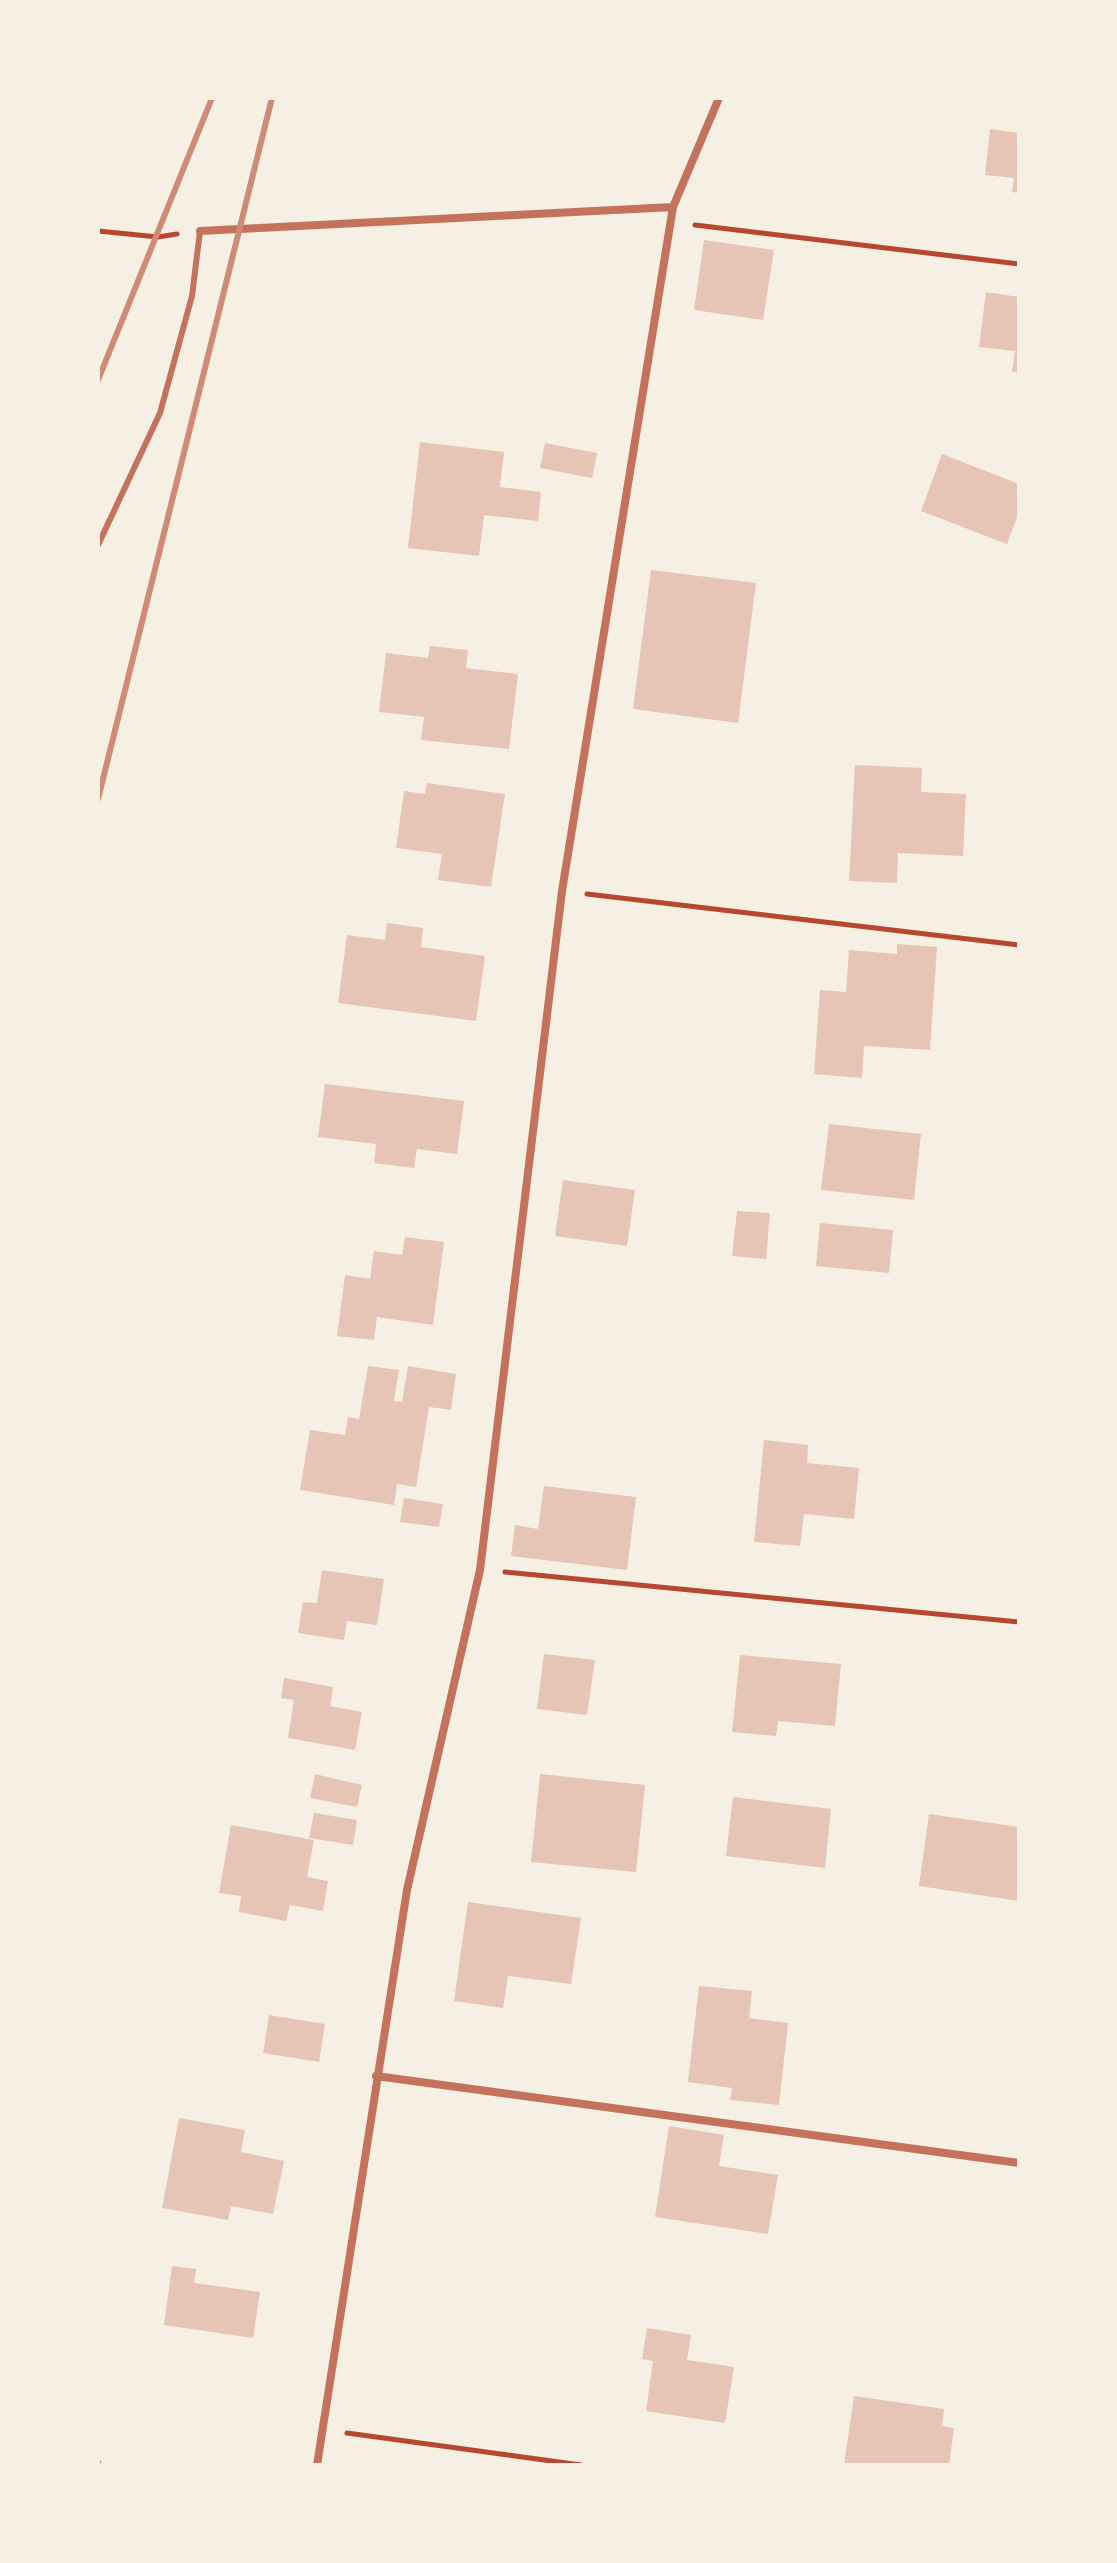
<!DOCTYPE html>
<style>
body{margin:0}
#map{position:relative;width:1117px;height:2563px;overflow:hidden;background:#f6efe4;font-family:Lato,sans-serif}
canvas{display:block}
.frame{position:absolute;inset:0;border:100px solid #f6efe4;pointer-events:none}
</style>
<div id="map">
<canvas width="1117" height="2563"></canvas>
<div class="frame"></div>
</div>
<script>
const c = document.querySelector('canvas').getContext('2d');
c.lineJoin = 'round';
function fillPath(path, color) { c.fillStyle = color; c.fill(path, 'evenodd'); }
const poly = rows => new Path2D(rows.map(r => 'M' + r).join(''));
function trace(path, color, width, dash) { c.strokeStyle = color; c.lineWidth = width; c.lineCap = dash ? 'butt' : 'round'; c.setLineDash(dash || []); c.stroke(path); }
fillPath(poly([
 [990,129,1019,133,1019,193,1012,192,1014,178,985,175],
 [704,240,774,250,763,320,694,310],
 [986,292,1019,297,1019,372,1012,372,1015,351,979,347],
 [420,442,504,452,500,487,541,492,538,521,484,515,479,556,408,548],
 [545,443,597,453,592,478,540,468],
 [942,454,1019,484,1019,512,1007,544,921,511],
 [651,570,756,583,738,723,633,709],
 [430,646,468,650,466,668,518,674,509,749,421,740,424,717,379,712,386,653,428,658],
 [855,765,922,768,921,792,966,794,963,856,898,853,897,883,849,881],
 [427,783,505,794,491,887,438,880,442,854,396,848,404,791,425,794],
 [387,923,423,928,421,947,485,956,476,1021,338,1003,347,935,385,940],
 [897,944,937,947,930,1050,864,1046,862,1078,814,1074,820,990,846,992,849,950,897,954],
 [325,1084,464,1101,457,1154,417,1149,414,1168,374,1163,376,1144,318,1137],
 [829,1124,921,1134,914,1200,821,1190],
 [563,1180,635,1190,627,1246,555,1236],
 [737,1211,770,1213,766,1259,732,1256],
 [820,1223,893,1230,889,1273,816,1266],
 [405,1237,444,1242,433,1325,377,1317,374,1340,337,1336,345,1275,370,1279,374,1251,402,1255],
 [368,1366,399,1370,394,1401,402,1402,408,1366,456,1374,451,1410,429,1407,416,1487,397,1484,394,1505,300,1490,310,1430,345,1435,348,1417,359,1419],
 [764,1440,808,1445,807,1463,859,1468,854,1519,804,1514,800,1546,754,1542],
 [544,1486,636,1497,627,1570,511,1556,515,1525,538,1529],
 [404,1498,443,1504,439,1527,400,1522],
 [322,1570,384,1579,377,1625,347,1621,344,1640,298,1633,303,1602,317,1603],
 [544,1654,595,1660,587,1715,537,1709],
 [740,1655,841,1664,835,1726,778,1721,776,1736,732,1732],
 [284,1678,333,1687,330,1706,362,1712,355,1750,288,1738,294,1700,281,1698],
 [315,1774,362,1785,357,1807,310,1798],
 [540,1774,645,1785,636,1872,531,1862],
 [733,1797,831,1809,825,1868,726,1856],
 [314,1813,357,1820,353,1845,309,1838],
 [929,1814,1019,1827,1019,1901,919,1886],
 [231,1825,314,1840,307,1877,328,1881,323,1911,290,1905,286,1921,239,1912,241,1896,219,1893],
 [468,1902,581,1918,571,1984,508,1976,503,2008,454,2001],
 [699,1986,752,1991,749,2018,788,2023,779,2105,730,2100,732,2088,688,2082],
 [269,2015,325,2024,319,2062,263,2053],
 [179,2118,245,2130,241,2152,284,2161,273,2214,231,2206,228,2220,162,2208],
 [669,2126,724,2135,719,2166,778,2175,768,2234,655,2217],
 [172,2266,196,2269,194,2283,260,2292,253,2338,164,2325],
 [647,2328,691,2335,687,2360,734,2367,725,2423,646,2411,653,2361,642,2359],
 [854,2396,944,2409,942,2426,954,2428,949,2465,844,2465]
]), '#e6c5b7');
trace(poly([
 [695,225,1019,264],
 [98,231,158,237,177,234],
 [587,894,1019,945],
 [505,1572,1019,1622],
 [347,2433,581,2465]
]), '#b5482f', 5);
trace(poly([
 [98,545,160,413,192,296,200,231]
]), '#c5725c', 6);
trace(poly([
 [200,231,673,207,719,98],
 [376,2076,1019,2163],
 [317,2465,407,1890,480,1570,562,891,673,207]
]), '#c5725c', 8);
trace(poly([
 [98,380,212,98],
 [98,799,272,98],
 [98,2462,99,2465]
]), '#cf8b77', 6);
</script>
